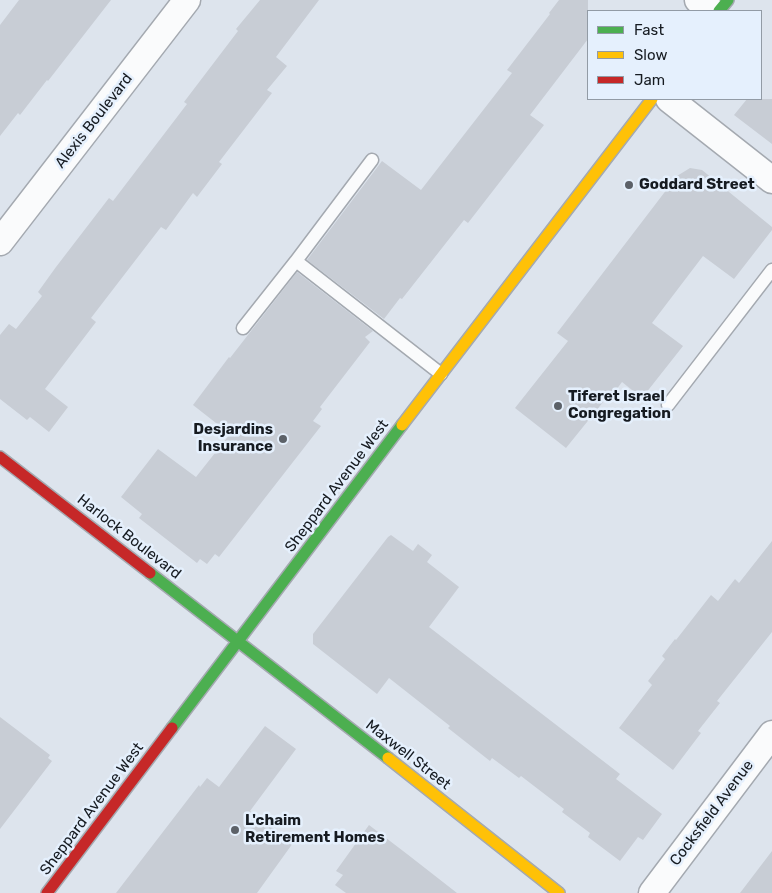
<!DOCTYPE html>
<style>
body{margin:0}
#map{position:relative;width:772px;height:893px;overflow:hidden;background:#dde4ed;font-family:Rubik,sans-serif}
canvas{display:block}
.legend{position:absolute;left:587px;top:10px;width:175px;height:90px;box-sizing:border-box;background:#e5f0fd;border:1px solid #929ba5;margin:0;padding:6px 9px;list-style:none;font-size:15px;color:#161b21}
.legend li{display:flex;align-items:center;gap:10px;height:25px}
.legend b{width:25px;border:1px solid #929ba5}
</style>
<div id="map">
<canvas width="772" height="893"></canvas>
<ul class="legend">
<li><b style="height:6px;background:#4caf50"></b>Fast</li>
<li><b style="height:6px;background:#ffc107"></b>Slow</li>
<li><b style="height:6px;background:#c62828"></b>Jam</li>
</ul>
</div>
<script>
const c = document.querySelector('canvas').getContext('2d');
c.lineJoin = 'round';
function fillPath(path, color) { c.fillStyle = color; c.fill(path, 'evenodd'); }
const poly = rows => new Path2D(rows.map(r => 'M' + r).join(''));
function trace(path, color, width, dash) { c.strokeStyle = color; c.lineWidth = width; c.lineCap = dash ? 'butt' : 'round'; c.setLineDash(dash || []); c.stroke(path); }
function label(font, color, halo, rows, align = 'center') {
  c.font = font + ' Rubik,sans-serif'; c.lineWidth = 5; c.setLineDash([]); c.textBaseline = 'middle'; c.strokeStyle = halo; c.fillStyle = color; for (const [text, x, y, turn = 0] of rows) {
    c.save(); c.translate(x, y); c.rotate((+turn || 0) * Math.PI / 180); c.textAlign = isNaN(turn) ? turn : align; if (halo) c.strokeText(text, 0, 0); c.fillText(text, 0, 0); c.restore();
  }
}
fillPath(poly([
 [19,0,111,0,48,81,47,80,20,115,18,113,0,136,0,25],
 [260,0,319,0,276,57,287,66,267,90,272,93,219,162,222,164,197,197,193,193,166,230,161,227,91,318,96,322,45,389,68,407,49,432,30,417,27,420,0,399,0,335,9,324,16,329,42,296,38,292,56,267,109,198,113,201,187,104,184,102,238,31,236,29],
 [559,0,588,0,588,39,530,115,544,125,468,223,464,220,402,299,400,298,384,319,307,260,382,161,421,190,512,73,507,70,550,14,549,13],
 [747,99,772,99,772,144,734,115],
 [690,168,702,170,772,227,772,230,734,279,703,256,652,323,683,346,642,398,622,382,610,398,608,396,566,448,515,408,568,341,557,333,677,176],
 [297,272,373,331,365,337,370,342,320,407,322,409,313,421,321,426,219,557,215,554,207,564,200,559,197,563,139,518,142,514,121,497,158,449,196,477,230,434,193,405,229,357,230,358],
 [391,535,413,551,418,544,432,555,427,562,459,587,429,627,620,774,616,779,662,814,643,840,638,837,620,861,588,837,590,833,562,812,564,809,521,776,519,778,492,758,490,761,448,728,450,726,389,678,377,694,313,644,313,634,388,537],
 [772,541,772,632,717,701,720,703,698,731,701,733,673,770,619,728,652,685,648,681,665,659,662,656,675,639,676,640,711,595,718,601,735,579,739,583],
 [0,717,50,755,48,758,52,761,0,829],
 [265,726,296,749,250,811,293,843,257,893,116,893,199,785,200,787,207,778,219,787],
 [369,825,407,854,457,893,346,893,335,885,343,875,336,871],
 [772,851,772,893,740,893]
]), '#c8cdd5');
const lane = poly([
 [372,160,296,261,441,374],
 [243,328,296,261],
 [668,405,772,270]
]);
const street = poly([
 [698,0,712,11],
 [669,99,772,180],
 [0,242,187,0],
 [652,893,772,734]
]);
const fast = poly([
 [719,11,728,0],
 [150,573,388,758],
 [172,728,402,425]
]);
const slow = poly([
 [402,425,652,99],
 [388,758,559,893]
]);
const jam = poly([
 [0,457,150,573],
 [47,893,172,728]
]);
trace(lane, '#a4a9b0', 15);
trace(street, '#a4a9b0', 29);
trace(fast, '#a4a9b0', 14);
trace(slow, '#a4a9b0', 14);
trace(jam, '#a4a9b0', 14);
trace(lane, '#fafbfc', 12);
trace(street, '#fafbfc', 26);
trace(fast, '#4caf50', 11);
trace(slow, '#ffc107', 11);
trace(jam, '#c62828', 11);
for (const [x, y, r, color] of [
 [629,185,5,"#5c6168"],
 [558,406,5,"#5c6168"],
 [283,439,5,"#5c6168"],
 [235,830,5,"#5c6168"]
]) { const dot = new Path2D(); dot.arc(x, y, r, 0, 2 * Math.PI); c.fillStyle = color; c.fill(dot); trace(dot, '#e5f0fd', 2); }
label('15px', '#161b21', '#e5f0fd', [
 ["Alexis Boulevard",94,121,-52],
 ["Sheppard Avenue West",337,486,-53],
 ["Harlock Boulevard",129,537,38],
 ["Maxwell Street",408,755,38],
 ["Sheppard Avenue West",92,809,-53],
 ["Cocksfield Avenue",712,813,-53]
]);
label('bold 15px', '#161b21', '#e5f0fd', [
 ["Goddard Street",639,185],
 ["Tiferet Israel",568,397],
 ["Congregation",568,414],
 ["Desjardins",273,430,"right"],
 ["Insurance",273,447,"right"],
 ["L'chaim",245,821],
 ["Retirement Homes",245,838]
], 'left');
</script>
